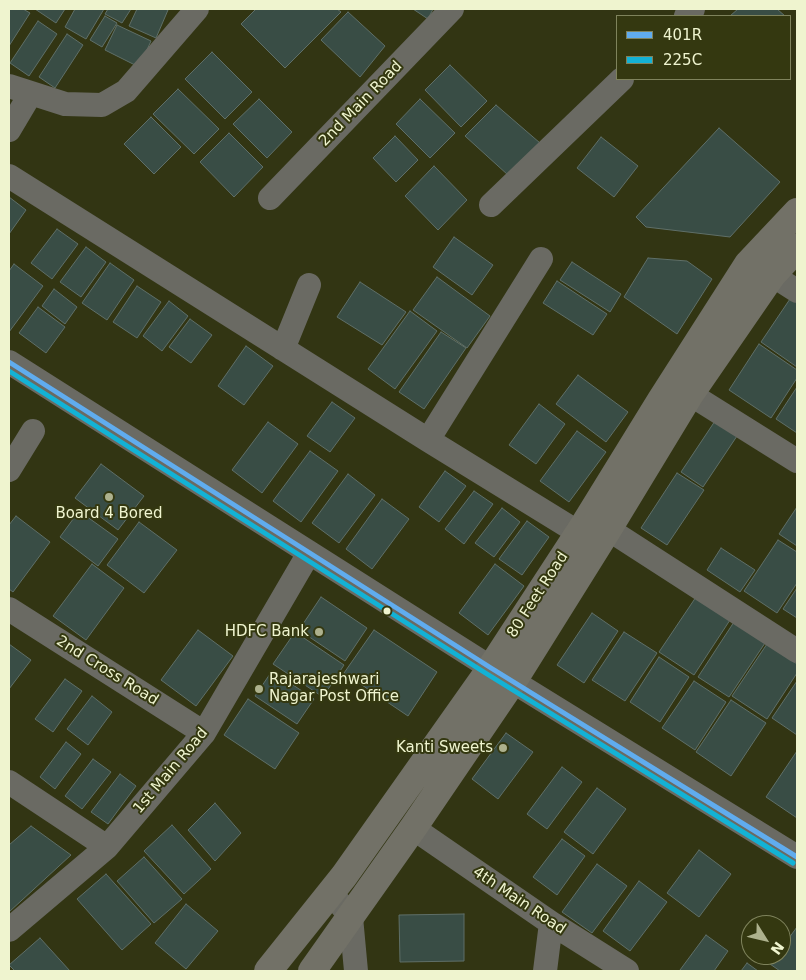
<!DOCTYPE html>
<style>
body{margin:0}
#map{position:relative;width:806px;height:980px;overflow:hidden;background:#323513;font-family:"DejaVu Sans",sans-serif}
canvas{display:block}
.frame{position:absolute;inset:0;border:10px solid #eff4cf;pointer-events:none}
.legend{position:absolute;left:616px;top:15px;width:175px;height:65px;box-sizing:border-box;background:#343810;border:1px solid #7f835c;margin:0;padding:6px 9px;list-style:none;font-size:15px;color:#eff4cf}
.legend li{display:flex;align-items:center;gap:10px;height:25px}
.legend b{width:25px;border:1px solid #7f835c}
.north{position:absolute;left:741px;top:915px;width:50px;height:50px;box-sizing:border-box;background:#343810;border:1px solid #7f835c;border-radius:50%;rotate:126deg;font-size:14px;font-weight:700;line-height:20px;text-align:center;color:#eff4cf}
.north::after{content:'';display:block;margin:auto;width:18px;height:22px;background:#adb18d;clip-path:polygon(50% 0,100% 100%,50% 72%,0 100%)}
</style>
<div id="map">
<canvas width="806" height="980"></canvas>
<div class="frame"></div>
<ul class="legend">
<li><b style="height:6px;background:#60acee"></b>401R</li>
<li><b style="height:6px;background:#13b2d5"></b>225C</li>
</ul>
<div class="north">N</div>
</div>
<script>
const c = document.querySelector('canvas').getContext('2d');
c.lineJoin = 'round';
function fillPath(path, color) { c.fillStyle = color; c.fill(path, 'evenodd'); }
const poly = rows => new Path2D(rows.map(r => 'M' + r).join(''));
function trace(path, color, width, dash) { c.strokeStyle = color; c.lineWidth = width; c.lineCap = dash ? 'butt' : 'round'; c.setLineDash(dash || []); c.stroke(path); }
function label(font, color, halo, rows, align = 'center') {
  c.font = font + ' "DejaVu Sans",sans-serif'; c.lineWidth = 4; c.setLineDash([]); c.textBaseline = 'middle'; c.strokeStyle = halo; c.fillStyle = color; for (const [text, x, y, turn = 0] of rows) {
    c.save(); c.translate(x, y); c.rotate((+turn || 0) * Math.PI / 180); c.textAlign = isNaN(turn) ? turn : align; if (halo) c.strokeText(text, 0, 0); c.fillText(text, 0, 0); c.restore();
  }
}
const building = poly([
 [9,9,23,9,30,13,9,46,9,9],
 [35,9,65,9,56,23,35,9],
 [75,9,104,9,86,39,65,27,75,9],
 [108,9,131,9,122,23,105,14,108,9],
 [137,9,164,9,168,10,156,38,129,26,137,9],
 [256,9,337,9,341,12,285,68,241,24,256,9],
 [413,9,433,9,428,19,413,9],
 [738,9,777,9,785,16,730,16,738,9],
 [348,12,385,46,360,77,321,40,348,12],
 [105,16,117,23,102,47,90,40,105,16],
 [38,21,57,34,29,76,10,63,38,21],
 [117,25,151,41,139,67,105,50,117,25],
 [67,34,83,45,55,88,39,77,67,34],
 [212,52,252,92,225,119,185,79,212,52],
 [450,65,487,101,461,127,425,90,450,65],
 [178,89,219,129,194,154,153,114,178,89],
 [259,99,292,132,267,158,233,124,259,99],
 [420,99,455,133,430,158,396,124,420,99],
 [496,105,540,143,508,175,465,136,496,105],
 [151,117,181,147,154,174,124,144,151,117],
 [719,128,780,182,730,237,646,227,636,217,719,128],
 [229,133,263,167,234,197,200,162,229,133],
 [395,136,418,160,396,182,373,158,395,136],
 [601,137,638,166,614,197,577,168,601,137],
 [434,166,467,200,438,230,405,196,434,166],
 [9,197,26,210,9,234,9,197],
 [57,229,78,244,52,279,31,263,57,229],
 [454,237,493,265,472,295,433,267,454,237],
 [86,247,106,262,81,297,60,282,86,247],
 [648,258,687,261,712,279,677,334,624,297,648,258],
 [572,262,621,294,610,312,560,280,572,262],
 [110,263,134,280,107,320,82,303,110,263],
 [14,264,43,286,9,332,9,271,14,264],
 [437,277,490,316,467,348,413,310,437,277],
 [557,281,607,314,593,335,543,303,557,281],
 [360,282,406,312,382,345,337,317,360,282],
 [137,286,161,302,137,338,113,322,137,286],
 [54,289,77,307,65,324,42,306,54,289],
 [792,296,797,299,797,367,761,342,792,296],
 [169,301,188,316,162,351,143,336,169,301],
 [38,307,65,327,46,353,19,333,38,307],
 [410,311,437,331,395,389,368,369,410,311],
 [190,319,212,335,191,363,169,347,190,319],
 [441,332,466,348,424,409,399,392,441,332],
 [759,344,797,370,797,378,771,418,729,390,759,344],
 [246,346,273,366,244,405,218,386,246,346],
 [578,375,628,412,606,442,556,404,578,375],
 [797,387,797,433,776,419,797,387],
 [332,402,355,418,330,452,307,436,332,402],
 [539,404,565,424,536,464,509,445,539,404],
 [717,418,739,433,703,487,681,472,717,418],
 [268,422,298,444,262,493,232,470,268,422],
 [577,431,606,452,569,502,540,481,577,431],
 [310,451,338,471,301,522,273,501,310,451],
 [101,464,144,496,118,530,75,498,101,464],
 [445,471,466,486,439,522,419,507,445,471],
 [677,473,704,490,667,545,641,528,677,473],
 [348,474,375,495,339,543,312,523,348,474],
 [474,491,493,504,464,544,445,529,474,491],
 [382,499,409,519,372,569,346,549,382,499],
 [797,507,797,546,779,534,797,507],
 [502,508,520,522,494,557,475,543,502,508],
 [79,511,118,539,98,566,60,537,79,511],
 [16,516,50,542,13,592,9,589,9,525,16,516],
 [527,521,549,537,522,575,499,559,527,521],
 [139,522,177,550,144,593,107,565,139,522],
 [778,540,797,552,797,583,777,613,744,591,778,540],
 [721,548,755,570,740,592,707,570,721,548],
 [92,564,124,588,86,640,53,616,92,564],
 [495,564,524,586,488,635,459,613,495,564],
 [797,588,797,618,783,609,797,588],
 [321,597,367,628,345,661,299,630,321,597],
 [696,597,730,620,694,675,659,652,696,597],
 [592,613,618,631,584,683,557,665,592,613],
 [734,622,765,643,729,697,698,677,734,622],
 [198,630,233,656,196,706,161,680,198,630],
 [374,630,437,672,408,716,344,673,374,630],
 [295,632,344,665,323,697,273,664,295,632],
 [624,632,657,653,625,701,592,680,624,632],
 [9,644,31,660,9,689,9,644],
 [767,644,797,664,797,673,767,719,732,696,767,644],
 [659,657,689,677,660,722,630,702,659,657],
 [272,671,314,699,297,724,255,696,272,671],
 [65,679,82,691,53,732,35,719,65,679],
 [694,681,726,702,695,750,662,728,694,681],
 [797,681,797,735,772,718,797,681],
 [92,696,112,712,88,745,67,729,92,696],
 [248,699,299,733,275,769,224,735,248,699],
 [731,700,766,723,731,776,696,752,731,700],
 [506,733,533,752,498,799,472,779,506,733],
 [66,742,81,754,55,789,40,777,66,742],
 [797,751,797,818,766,797,797,751],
 [93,759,111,772,82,809,65,796,93,759],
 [562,767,582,782,547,829,527,814,562,767],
 [120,774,136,786,108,824,91,812,120,774],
 [597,788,626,809,593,854,564,832,597,788],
 [215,803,241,833,215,861,188,830,215,803],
 [172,825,211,869,184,894,144,851,172,825],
 [31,826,71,855,9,912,9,845,31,826],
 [562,839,585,856,557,895,533,877,562,839],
 [699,850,731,874,699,917,667,893,699,850],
 [144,857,182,899,154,923,117,881,144,857],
 [597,864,627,886,592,933,562,912,597,864],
 [106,874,151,924,122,950,77,899,106,874],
 [639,881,667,902,630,951,603,931,639,881],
 [186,904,218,931,186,969,155,943,186,904],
 [464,914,464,961,400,962,399,915,464,914],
 [797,927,797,971,780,971,770,964,777,955,781,955,781,949,797,927],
 [706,935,728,951,714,971,682,971,680,970,706,935],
 [40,938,70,971,15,971,9,965,40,938],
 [747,963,758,971,741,971,747,963]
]);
fillPath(building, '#394d45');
trace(building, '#5f6f68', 1);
trace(poly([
 [686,16,693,9],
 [9,86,65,104,102,105,126,91,197,9],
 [9,130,31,93],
 [9,176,428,440,579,533],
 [270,198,452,9],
 [491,205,622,79],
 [772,275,797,291],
 [283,349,309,285],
 [9,362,491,668,797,857],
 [690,394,797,461],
 [428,440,541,259],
 [9,470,33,431],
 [608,529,797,651],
 [9,609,204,733],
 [9,782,107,847],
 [413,828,551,923,627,971],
 [331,893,351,917,356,971],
 [9,930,107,847,204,733,309,553],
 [545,971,551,923]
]), '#6a6a63', 24);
trace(poly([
 [268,971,344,876,491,668,579,533,661,400,748,264,797,212],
 [312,971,413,828,513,681,608,529,690,394,772,275,797,248]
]), '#727167', 28);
trace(poly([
 [9,362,491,668,797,857]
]), '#60acee', 5);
trace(poly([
 [9,371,487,674,793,863]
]), '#13b2d5', 5);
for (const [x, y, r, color] of [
 [109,497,5,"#adb18d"],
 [387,611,4.5,"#eff4cf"],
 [319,632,5,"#adb18d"],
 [259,689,5,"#adb18d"],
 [503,748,5,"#adb18d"]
]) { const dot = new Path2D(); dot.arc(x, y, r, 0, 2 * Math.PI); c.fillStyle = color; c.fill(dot); trace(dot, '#343810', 2); }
label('15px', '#eff4cf', '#343810', [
 ["2nd Main Road",361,104,-46],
 ["80 Feet Road",538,595,-57],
 ["2nd Cross Road",107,671,32],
 ["1st Main Road",171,771,-50],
 ["4th Main Road",519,901,34]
]);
label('15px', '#eff4cf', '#343810', [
 ["Board 4 Bored",109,514,"center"],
 ["HDFC Bank",309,632],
 ["Rajarajeshwari",269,680,"left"],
 ["Nagar Post Office",269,697,"left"],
 ["Kanti Sweets",493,748]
], 'right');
</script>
